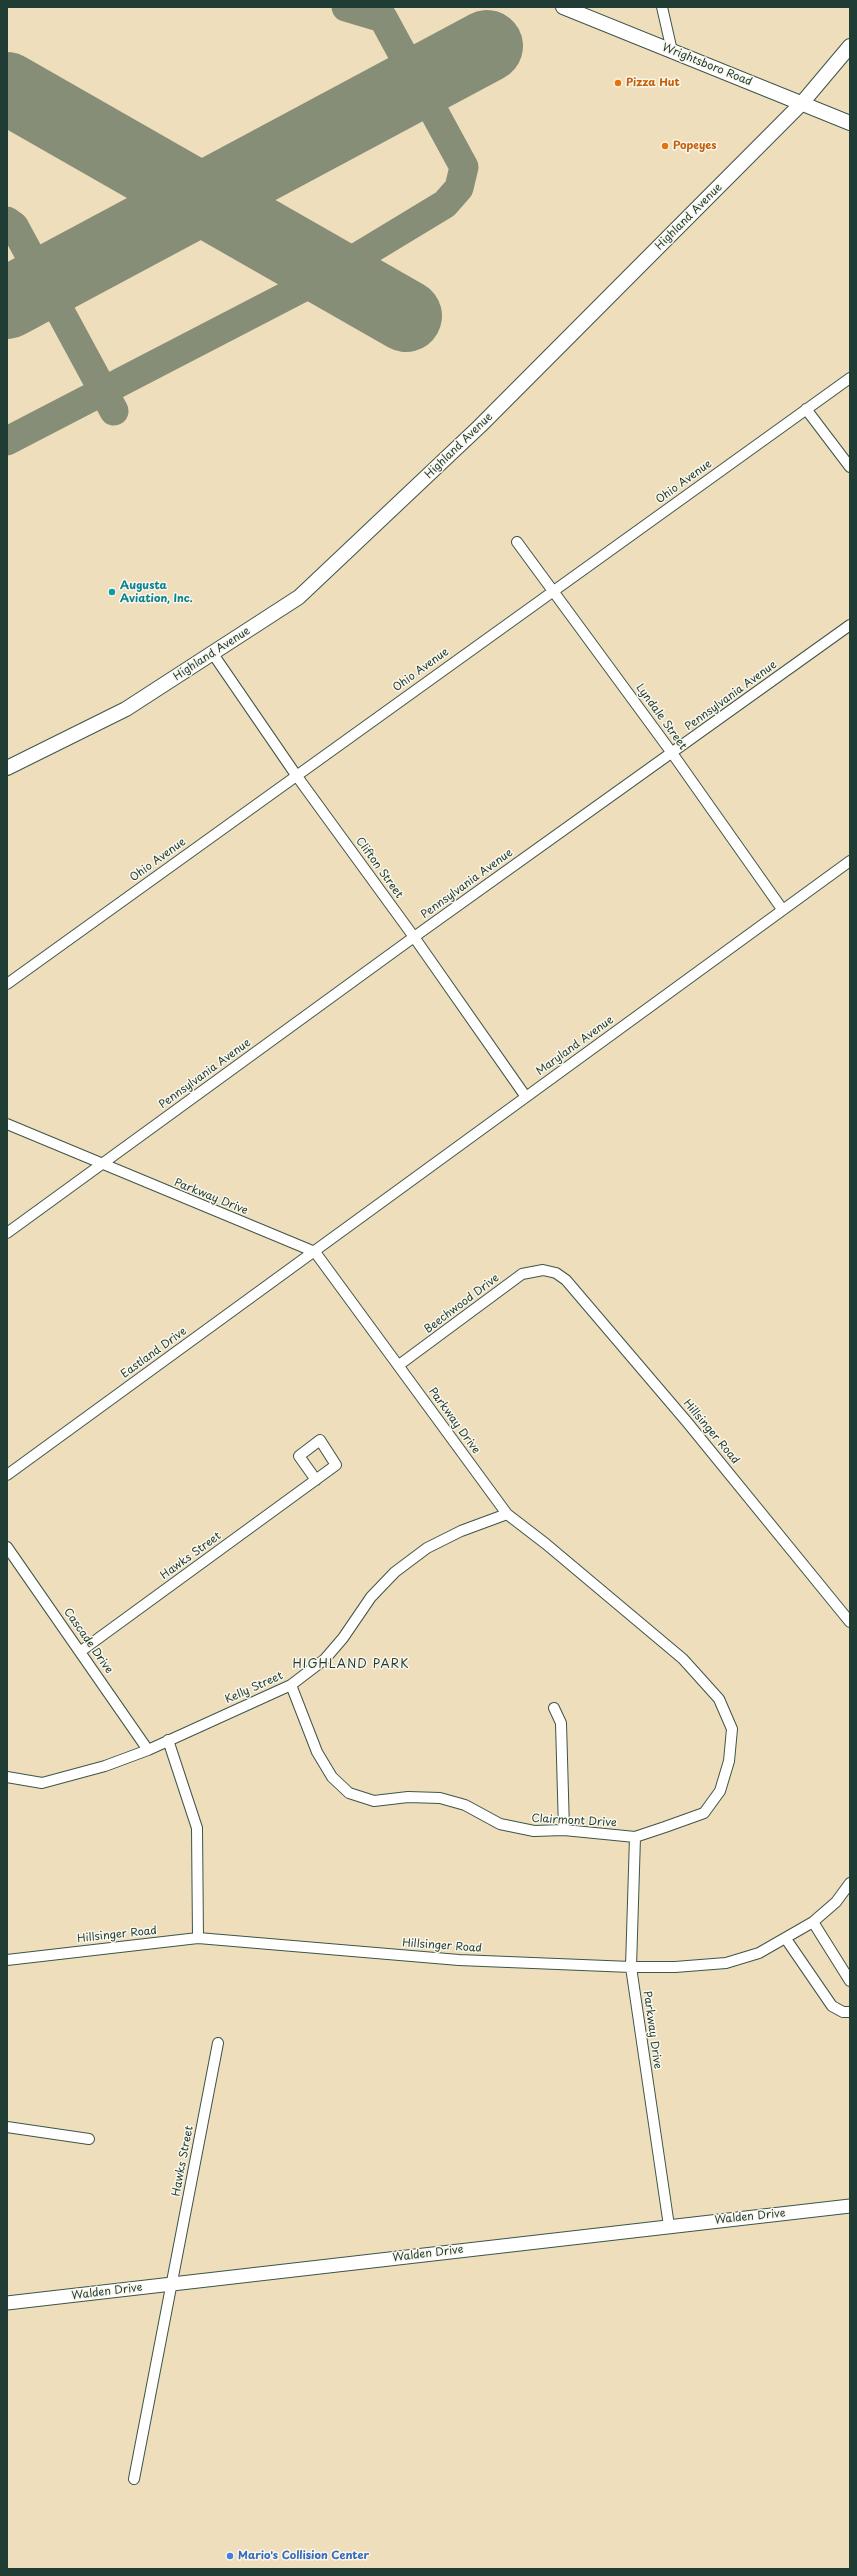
<!DOCTYPE html>
<style>
body{margin:0}
#map{position:relative;width:857px;height:2576px;overflow:hidden;background:#eedebc;font-family:"Playpen Sans",sans-serif}
canvas{display:block}
.frame{position:absolute;inset:0;border:8px solid #1f3d34;pointer-events:none}
</style>
<div id="map">
<canvas width="857" height="2576"></canvas>
<div class="frame"></div>
</div>
<script>
const c = document.querySelector('canvas').getContext('2d');
c.lineJoin = 'round';
const poly = rows => new Path2D(rows.map(r => 'M' + r).join(''));
function trace(path, color, width, dash) { c.strokeStyle = color; c.lineWidth = width; c.lineCap = dash ? 'butt' : 'round'; c.setLineDash(dash || []); c.stroke(path); }
function label(font, color, halo, rows, align = 'center') {
  c.font = font + ' "Playpen Sans",sans-serif'; c.lineWidth = 3; c.setLineDash([]); c.textBaseline = 'middle'; c.strokeStyle = halo; c.fillStyle = color; for (const [text, x, y, turn = 0] of rows) {
    c.save(); c.translate(x, y); c.rotate((+turn || 0) * Math.PI / 180); c.textAlign = isNaN(turn) ? turn : align; if (halo) c.strokeText(text, 0, 0); c.fillText(text, 0, 0); c.restore();
  }
}
trace(poly([
 [7,221,14,226,114,411],
 [7,441,331,273,445,204,459,188,464,167,383,18,346,7]
]), '#868e78', 29);
trace(poly([
 [7,88,406,316],
 [7,303,487,46]
]), '#868e78', 72);
const minor = poly([
 [662,7,672,51],
 [806,409,850,467],
 [517,542,672,753,782,909],
 [213,654,296,775,414,937,526,1097],
 [7,984,850,378],
 [7,1124,315,1252,507,1514,546,1544,683,1659,719,1699,732,1729,729,1761,720,1791,704,1813,665,1827,635,1837,564,1830,534,1831,500,1824,465,1805,440,1798,408,1797,374,1801,349,1793,332,1777,317,1752,291,1685],
 [7,1233,414,937,850,625],
 [399,1365,522,1274,543,1270,556,1273,566,1280,687,1422,850,1622],
 [7,1475,850,861],
 [7,1547,148,1750],
 [81,1651,336,1465,320,1440,299,1456,316,1480],
 [554,1708,561,1723,564,1830],
 [168,1740,197,1828,198,1938],
 [7,1777,42,1783,105,1766,148,1750,291,1685,325,1659,343,1638,371,1597,395,1572,427,1548,461,1531,507,1514],
 [635,1837,631,1967,669,2226],
 [813,1922,850,1981],
 [786,1939,832,2006,843,2012,850,2012],
 [7,1960,198,1938,459,1960,631,1967,675,1967,726,1963,759,1953,813,1922,836,1902,850,1883],
 [7,2127,89,2139],
 [134,2479,218,2043]
]);
const tertiary = poly([
 [7,2303,850,2206]
]);
const secondary = poly([
 [563,7,850,123],
 [7,768,126,709,299,597,480,426,802,103,850,46]
]);
trace(minor, '#3e5548', 12);
trace(tertiary, '#3e5548', 15);
trace(secondary, '#3e5548', 16);
trace(minor, '#fff', 10);
trace(tertiary, '#fff', 13);
trace(secondary, '#fff', 14);
for (const [x, y, r, color] of [
 [618,83,4,"#e8710a"],
 [665,146,4,"#e8710a"],
 [112,592,4,"#0f9aa8"],
 [230,2556,4,"#3f7fe0"]
]) { const dot = new Path2D(); dot.arc(x, y, r, 0, 2 * Math.PI); c.fillStyle = color; c.fill(dot); trace(dot, '#fbf7ec', 1.5); }
label('11px', '#1f3d34', '#fbf7ec', [
 ["Wrightsboro Road",707,65,22],
 ["Highland Avenue",689,217,-45],
 ["Highland Avenue",459,446,-44],
 ["Ohio Avenue",684,482,-36],
 ["Highland Avenue",212,654,-33],
 ["Ohio Avenue",421,670,-36],
 ["Pennsylvania Avenue",731,696,-36],
 ["Lyndale Street",661,717,54],
 ["Ohio Avenue",158,860,-36],
 ["Clifton Street",379,868,54],
 ["Pennsylvania Avenue",467,884,-36],
 ["Maryland Avenue",575,1046,-36],
 ["Pennsylvania Avenue",205,1074,-36],
 ["Parkway Drive",211,1197,22],
 ["Beechwood Drive",462,1304,-37],
 ["Eastland Drive",154,1353,-36],
 ["Parkway Drive",454,1421,54],
 ["Hillsinger Road",711,1432,50],
 ["Hawks Street",191,1556,-36],
 ["Cascade Drive",88,1641,55],
 ["Kelly Street",254,1688,-24],
 ["Clairmont Drive",574,1821,3],
 ["Hillsinger Road",117,1935,-6],
 ["Hillsinger Road",442,1946,4],
 ["Parkway Drive",652,2030,82],
 ["Hawks Street",183,2161,-79],
 ["Walden Drive",750,2217,-6],
 ["Walden Drive",428,2254,-7],
 ["Walden Drive",107,2292,-7]
]);
label('bold 11px', '#c56008', '#fbf7ec', [
 ["Pizza Hut",626,83],
 ["Popeyes",673,146]
], 'left');
label('bold 11px', '#0d838f', '#fbf7ec', [
 ["Augusta",120,586],
 ["Aviation, Inc.",120,599]
], 'left');
label('bold 11px', '#366cbe', '#fbf7ec', [
 ["Mario's Collision Center",238,2556]
], 'left');
c.letterSpacing = '1px';
label('12px', '#1f3d34', '#fbf7ec', [
 ["HIGHLAND PARK",351,1665]
]);
c.letterSpacing = '0px';
</script>
